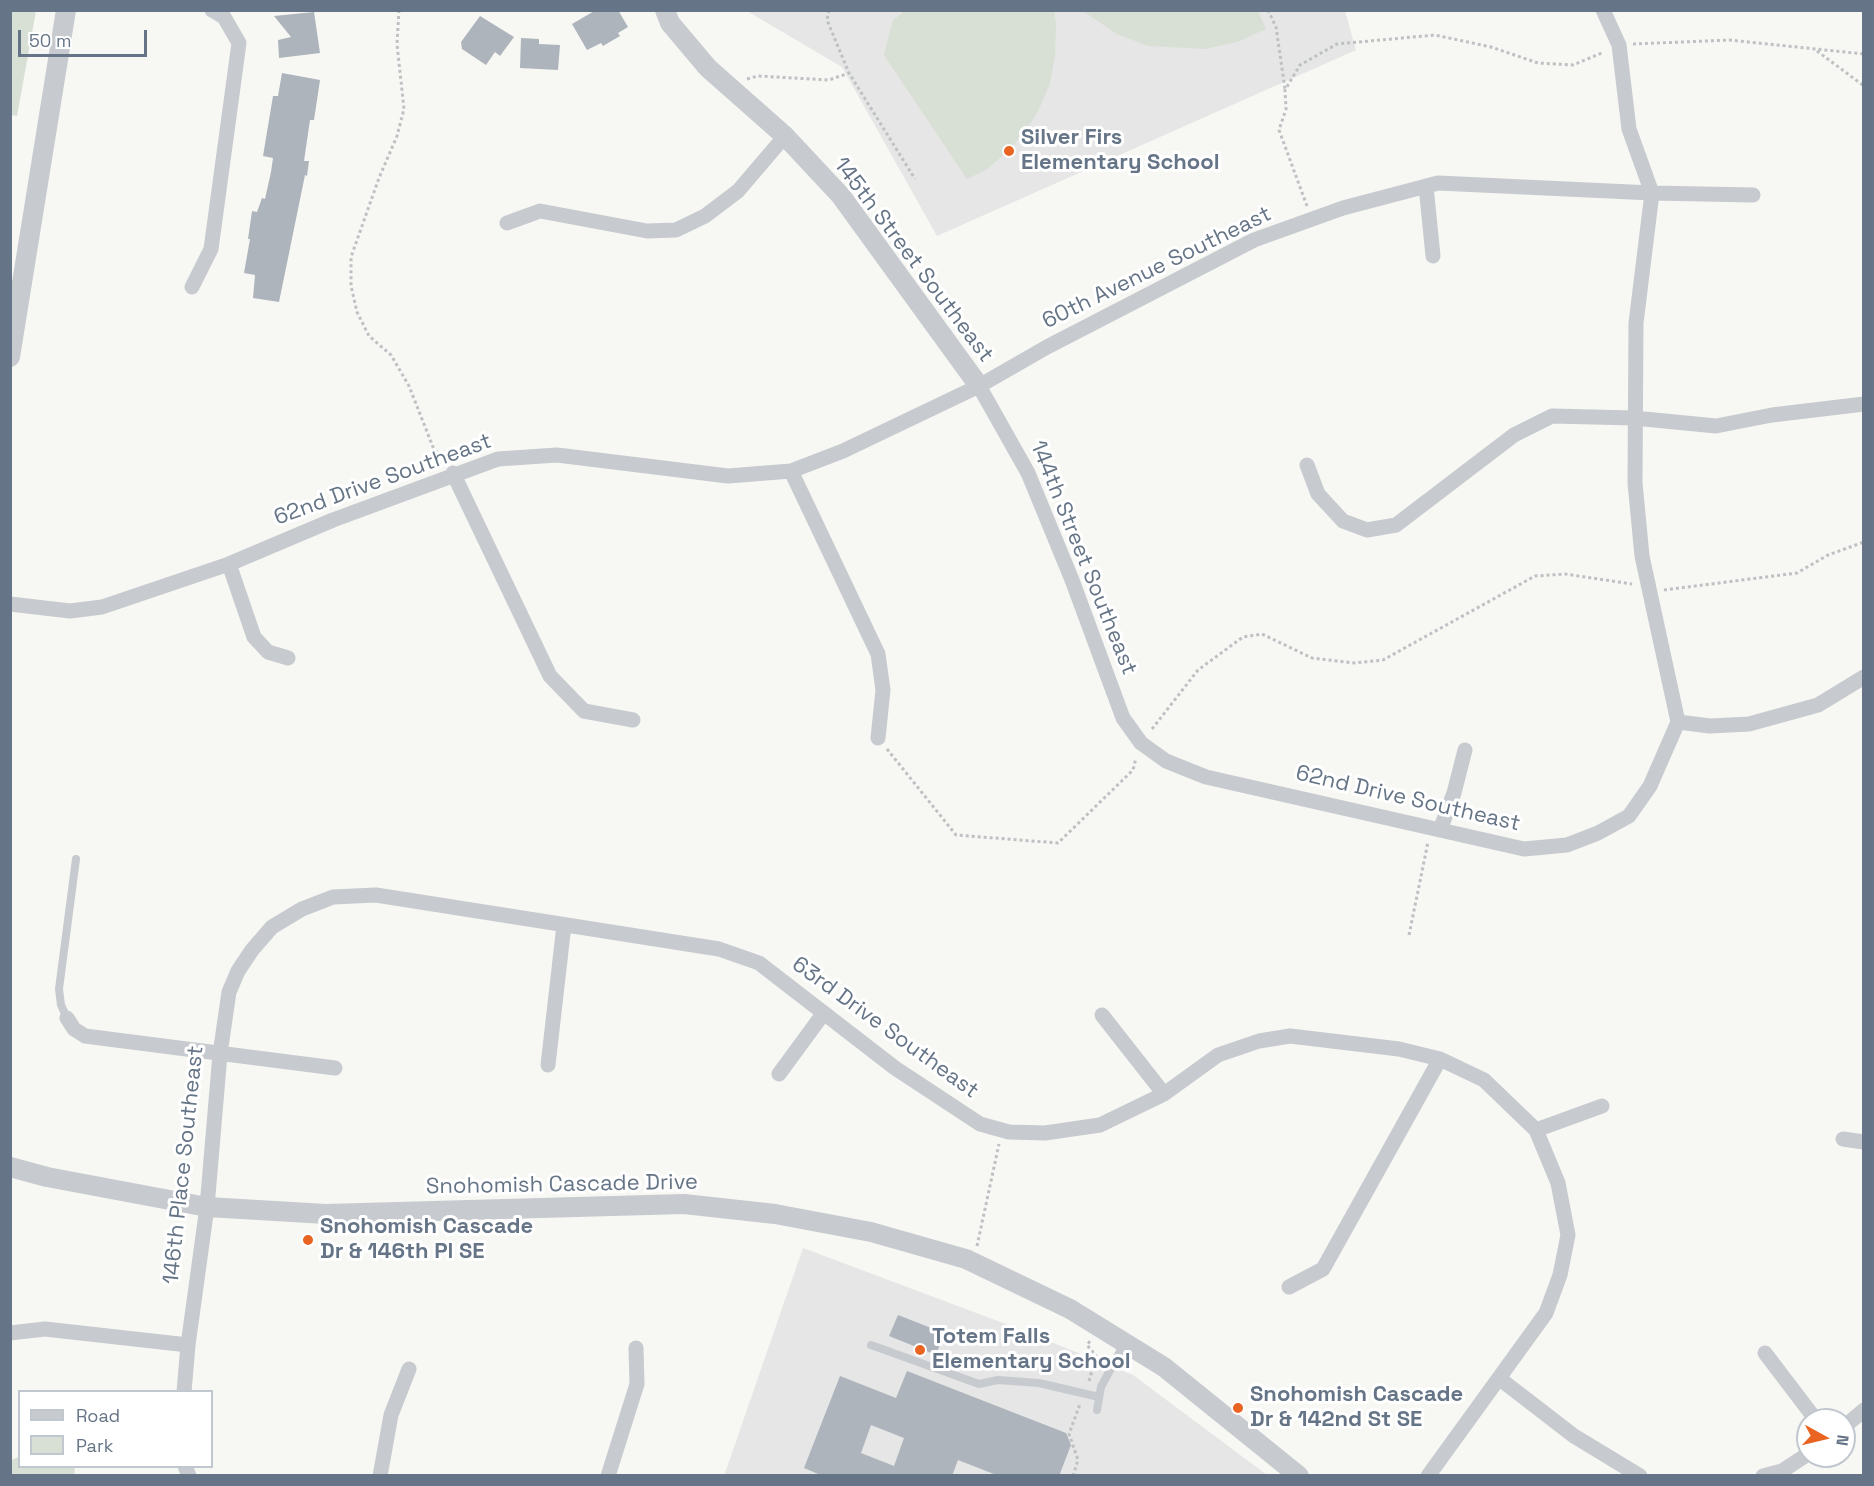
<!DOCTYPE html>
<style>
body{margin:0}
#map{position:relative;width:1874px;height:1486px;overflow:hidden;background:#f7f7f4;font-family:"Space Grotesk",sans-serif}
canvas{display:block}
.frame{position:absolute;inset:0;border:12px solid #657486;pointer-events:none}
.legend{position:absolute;left:18px;top:1390px;width:195px;height:78px;box-sizing:border-box;background:#fff;border:2px solid #c1c7cf;margin:0;padding:8px 10px;list-style:none;font-size:18px;color:#657486}
.legend li{display:flex;align-items:center;gap:12px;height:30px}
.legend b{width:30px;border:2px solid #c1c7cf}
.north{position:absolute;left:1796px;top:1408px;width:60px;height:60px;box-sizing:border-box;background:#fff;border:2px solid #c1c7cf;border-radius:50%;rotate:98deg;font-size:16px;font-weight:700;line-height:24px;text-align:center;color:#657486}
.north::after{content:'';display:block;margin:auto;width:21px;height:27px;background:#ea6421;clip-path:polygon(50% 0,100% 100%,50% 72%,0 100%)}
.scale{position:absolute;left:18px;top:30px;width:129px;height:27px;box-sizing:border-box;border:3px solid #657486;border-top:0;padding-left:8px;font-size:18px;line-height:21px;white-space:nowrap;color:#657486;-webkit-text-stroke:4px #fff;paint-order:stroke}
</style>
<div id="map">
<canvas width="1874" height="1486"></canvas>
<div class="frame"></div>
<ul class="legend">
<li><b style="height:8px;background:#c7cace"></b>Road</li>
<li><b style="height:16px;background:#d8dfd5"></b>Park</li>
</ul>
<div class="north">N</div>
<div class="scale">50 m</div>
</div>
<script>
const c = document.querySelector('canvas').getContext('2d');
c.lineJoin = 'round';
function fillPath(path, color) { c.fillStyle = color; c.fill(path, 'evenodd'); }
const poly = rows => new Path2D(rows.map(r => 'M' + r).join(''));
function trace(path, color, width, dash) { c.strokeStyle = color; c.lineWidth = width; c.lineCap = dash ? 'butt' : 'round'; c.setLineDash(dash || []); c.stroke(path); }
function label(font, color, halo, rows, align = 'center') {
  c.font = font + ' "Space Grotesk",sans-serif'; c.lineWidth = 6; c.setLineDash([]); c.textBaseline = 'middle'; c.strokeStyle = halo; c.fillStyle = color; for (const [text, x, y, turn = 0] of rows) {
    c.save(); c.translate(x, y); c.rotate((+turn || 0) * Math.PI / 180); c.textAlign = isNaN(turn) ? turn : align; if (halo) c.strokeText(text, 0, 0); c.fillText(text, 0, 0); c.restore();
  }
}
fillPath(poly([
 [747,11,1345,11,1356,50,937,236,842,67],
 [803,1248,1011,1326,1133,1375,1267,1475,724,1476]
]), '#e5e6e5');
fillPath(poly([
 [10,11,36,11,17,116,11,115],
 [905,11,1054,11,1056,24,1055,56,1050,83,1039,109,1025,132,1007,152,987,169,967,179,884,55,893,20],
 [1083,11,1258,11,1266,29,1237,42,1205,49,1148,46,1117,34],
 [19,1457,20,1466,75,1467,74,1475,11,1475,11,1460]
]), '#d8dfd5');
fillPath(poly([
 [596,10,618,10,628,27,618,33,620,36,603,46,601,43,587,50,572,24],
 [314,12,320,53,279,58,278,40,291,37,274,16],
 [480,16,514,37,500,56,495,52,486,65,462,49,461,42],
 [521,38,539,39,539,44,560,45,558,70,520,68],
 [282,73,320,80,314,120,310,120,304,161,309,161,307,176,305,175,279,302,253,298,255,275,244,273,250,239,248,239,252,211,257,212,262,198,265,199,271,172,273,158,263,156,273,96,278,96],
 [898,1315,944,1333,936,1355,889,1336],
 [907,1371,1066,1433,1071,1445,1059,1476,999,1476,958,1460,952,1476,823,1476,804,1468,840,1376,896,1398],
 [871,1425,904,1438,894,1466,861,1453]
]), '#aeb4bb');
trace(poly([
 [399,10,397,44,404,109,397,136,379,178,351,257,351,286,357,312,369,336,391,355,409,386,433,447,444,461],
 [829,10,827,20,849,73,915,179],
 [1268,10,1276,27,1285,89],
 [1633,44,1729,40,1864,54],
 [1817,51,1864,86],
 [747,79,758,76,829,80,849,73],
 [1307,206,1279,130,1286,109,1285,90,1300,65,1337,44,1435,35,1491,47,1538,63,1573,65,1604,52],
 [1664,590,1797,573,1828,555,1864,542],
 [1152,729,1198,670,1243,637,1262,634,1312,658,1354,663,1383,660,1535,576,1565,574,1632,584],
 [887,749,956,835,1058,843,1133,770,1136,758],
 [1409,935,1428,842],
 [977,1246,999,1144],
 [1089,1381,1096,1356,1087,1345,1090,1341],
 [1073,1476,1078,1460,1069,1434,1080,1404]
]), '#bec1c3', 3, [3, 3]);
trace(poly([
 [67,1018,61,1005,59,989,76,859],
 [871,1345,979,1384,998,1380,1039,1383,1099,1397],
 [1097,1410,1101,1387,1124,1344]
]), '#c7cace', 8);
trace(poly([
 [1603,10,1619,45,1629,129,1652,193,1636,323,1635,483,1642,556,1678,722],
 [1426,186,1433,256],
 [507,223,540,211,647,231,676,230,705,216,738,191,785,136],
 [192,287,211,249,239,43,224,17,212,10],
 [979,386,1028,473,1072,580,1123,718,1141,743,1166,761,1206,777,1524,849,1567,845,1598,833,1629,816,1650,786,1678,722],
 [1307,465,1318,494,1343,521,1367,530,1396,525,1514,435,1552,416,1634,418,1716,426,1772,415,1864,404],
 [791,471,878,654,883,690,878,738],
 [453,473,550,676,584,711,633,720],
 [229,564,254,637,268,652,288,658],
 [10,604,70,611,102,607,229,564,333,520,498,459,557,455,728,476,791,471,843,451,979,386,1047,347,1254,240,1343,208,1438,183,1652,193,1753,195],
 [1678,722,1710,726,1749,724,1818,705,1864,677],
 [1440,830,1454,793,1465,750],
 [1102,1015,1164,1094],
 [67,1018,74,1029,85,1036,335,1068],
 [548,1065,564,925],
 [779,1074,823,1014],
 [1536,1130,1602,1106],
 [1843,1139,1864,1142],
 [1289,1287,1323,1269,1440,1059],
 [10,1333,45,1329,188,1345],
 [1765,1353,1816,1420],
 [1500,1379,1574,1436,1640,1476],
 [184,1392,188,1345,207,1207,220,1054,229,992,238,971,252,950,272,927,302,909,333,897,376,895,719,949,759,963,895,1068,980,1124,1009,1132,1045,1133,1100,1125,1164,1094,1218,1055,1259,1041,1290,1036,1399,1049,1440,1059,1484,1080,1536,1130,1558,1183,1568,1235,1560,1275,1546,1313,1428,1476],
 [1844,1427,1864,1410],
 [185,1466,189,1476],
 [380,1476,391,1415,409,1369],
 [608,1476,637,1384,636,1348],
 [1763,1476,1782,1471,1808,1454]
]), '#c7cace', 15);
trace(poly([
 [665,10,670,23,708,68,785,136,841,196,979,386],
 [10,357,66,10],
 [10,1167,47,1177,207,1207,326,1214,684,1204,775,1214,871,1232,966,1259,1070,1309,1164,1367,1299,1476]
]), '#c7cace', 20);
for (const [x, y, r, color] of [
 [1009,151,6,"#ea6421"],
 [308,1240,6,"#ea6421"],
 [920,1350,6,"#ea6421"],
 [1238,1408,6,"#ea6421"]
]) { const dot = new Path2D(); dot.arc(x, y, r, 0, 2 * Math.PI); c.fillStyle = color; c.fill(dot); trace(dot, '#fff', 2); }
label('bold 22px', '#657486', '#fff', [
 ["Silver Firs",1021,138],
 ["Elementary School",1021,163],
 ["Snohomish Cascade",320,1227],
 ["Dr & 146th Pl SE",320,1252],
 ["Totem Falls",932,1337],
 ["Elementary School",932,1362],
 ["Snohomish Cascade",1250,1395],
 ["Dr & 142nd St SE",1250,1420]
], 'left');
label('22px', '#657486', '#fff', [
 ["145th Street Southeast",913,260,53],
 ["60th Avenue Southeast",1157,268,-26],
 ["62nd Drive Southeast",383,480,-20],
 ["144th Street Southeast",1083,558,68],
 ["62nd Drive Southeast",1408,799,13],
 ["63rd Drive Southeast",885,1028,36],
 ["146th Place Southeast",184,1165,-84],
 ["Snohomish Cascade Drive",562,1185,-1]
]);
</script>
